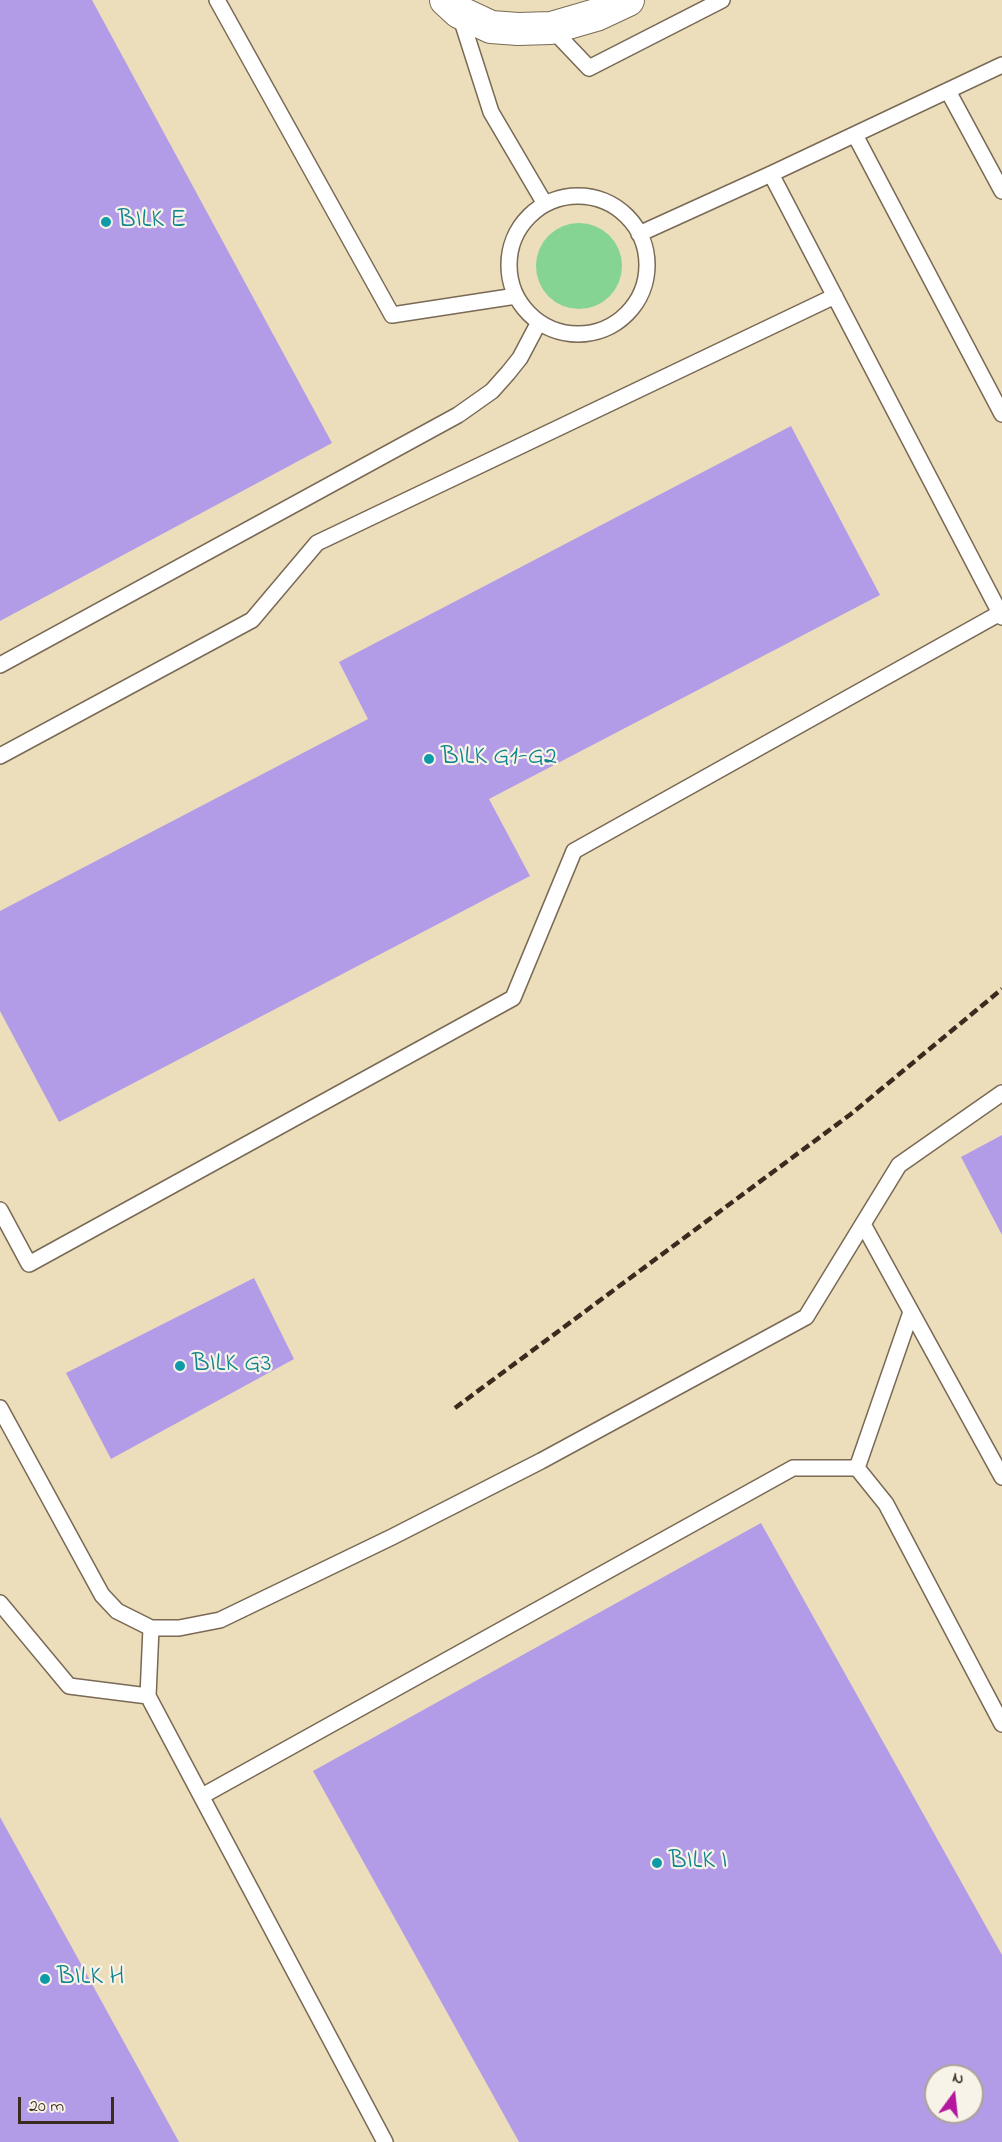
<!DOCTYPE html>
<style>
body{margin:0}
#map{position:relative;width:1002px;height:2142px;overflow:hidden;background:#ecdebb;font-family:"Indie Flower",sans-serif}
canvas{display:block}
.north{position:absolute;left:924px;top:2064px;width:60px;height:60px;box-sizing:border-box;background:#f7f3e8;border:2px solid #aca397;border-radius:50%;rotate:15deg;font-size:16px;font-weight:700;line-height:24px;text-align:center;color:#3b2a1e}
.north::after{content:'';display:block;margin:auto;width:21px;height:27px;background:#b5179e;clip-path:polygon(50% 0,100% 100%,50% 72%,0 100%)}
.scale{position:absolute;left:18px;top:2097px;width:96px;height:27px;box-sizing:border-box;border:3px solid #3b2a1e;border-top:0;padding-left:8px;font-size:18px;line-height:21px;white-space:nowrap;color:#3b2a1e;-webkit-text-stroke:4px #f7f3e8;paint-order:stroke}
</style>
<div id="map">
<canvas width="1002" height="2142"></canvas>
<div class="north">N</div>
<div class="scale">20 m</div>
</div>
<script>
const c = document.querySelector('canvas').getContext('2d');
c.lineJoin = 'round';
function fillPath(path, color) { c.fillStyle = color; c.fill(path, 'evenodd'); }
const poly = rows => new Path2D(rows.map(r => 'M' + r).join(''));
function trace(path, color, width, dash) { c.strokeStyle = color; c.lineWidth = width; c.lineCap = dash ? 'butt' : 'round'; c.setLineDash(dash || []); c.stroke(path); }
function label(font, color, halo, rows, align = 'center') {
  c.font = font + ' "Indie Flower",sans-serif'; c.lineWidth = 4.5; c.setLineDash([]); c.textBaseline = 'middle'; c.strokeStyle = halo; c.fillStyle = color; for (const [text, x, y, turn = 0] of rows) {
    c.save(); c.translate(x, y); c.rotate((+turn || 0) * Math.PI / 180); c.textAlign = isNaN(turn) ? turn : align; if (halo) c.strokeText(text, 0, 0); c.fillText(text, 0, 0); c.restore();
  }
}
fillPath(poly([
 '536 266a43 43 0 1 1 86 0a43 43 0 1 1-86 0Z'
]), '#85d494');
fillPath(poly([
 [0,0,92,0,332,443,0,621],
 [791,426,880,595,489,799,530,876,59,1122,0,1011,0,911,368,719,339,662],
 [1002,1135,1002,1235,961,1157],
 [254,1278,294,1359,111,1459,66,1373],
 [761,1523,1002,1955,1002,2142,519,2142,313,1771],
 [936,2076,972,2076,972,2112,936,2112],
 [0,1817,179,2142,0,2142]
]), '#b29ce7');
const lane = poly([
 [217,0,392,315,516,296],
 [459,12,491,112,545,204],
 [551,28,589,68,722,0],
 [948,91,1002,191],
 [855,135,1002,414],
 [771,174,1002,617],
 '509 265a69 69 0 1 1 138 0a69 69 0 1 1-138 0Z',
 [639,234,771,174,1002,65],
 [0,665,458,415,492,391,508,373,520,358,539,322],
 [0,756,252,620,317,543,835,296],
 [0,1210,29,1264,513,998,574,851,1000,613],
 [863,1224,1002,1477],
 [0,1408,102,1595,117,1611,151,1628,179,1628,220,1620,392,1537,541,1461,806,1317,899,1165,1002,1093],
 [857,1468,911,1312],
 [0,1603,69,1686,148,1696],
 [151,1628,148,1696,385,2142],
 [202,1796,793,1468,857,1468,886,1504,1002,1724]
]);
const street = poly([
 [446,0,459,12,491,27,518,29,551,28,596,15,628,0]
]);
trace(lane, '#796955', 18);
trace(street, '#796955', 34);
trace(lane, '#fff', 15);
trace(street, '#fff', 32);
trace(poly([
 [455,1408,851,1114,1002,989]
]), '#3b2a1e', 4.5, [9, 4.5]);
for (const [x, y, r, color] of [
 [106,222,6,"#0f9aa8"],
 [429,759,6,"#0f9aa8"],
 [180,1366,6,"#0f9aa8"],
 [657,1863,6,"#0f9aa8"],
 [45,1979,6,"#0f9aa8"]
]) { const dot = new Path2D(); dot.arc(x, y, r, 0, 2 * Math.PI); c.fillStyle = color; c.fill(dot); trace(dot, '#f7f3e8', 2); }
label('26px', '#0d838f', '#f7f3e8', [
 ["BILK E",118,222],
 ["BILK G1-G2",441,759],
 ["BILK G3",192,1366],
 ["BILK I",669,1863],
 ["BILK H",57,1979]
], 'left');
</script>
